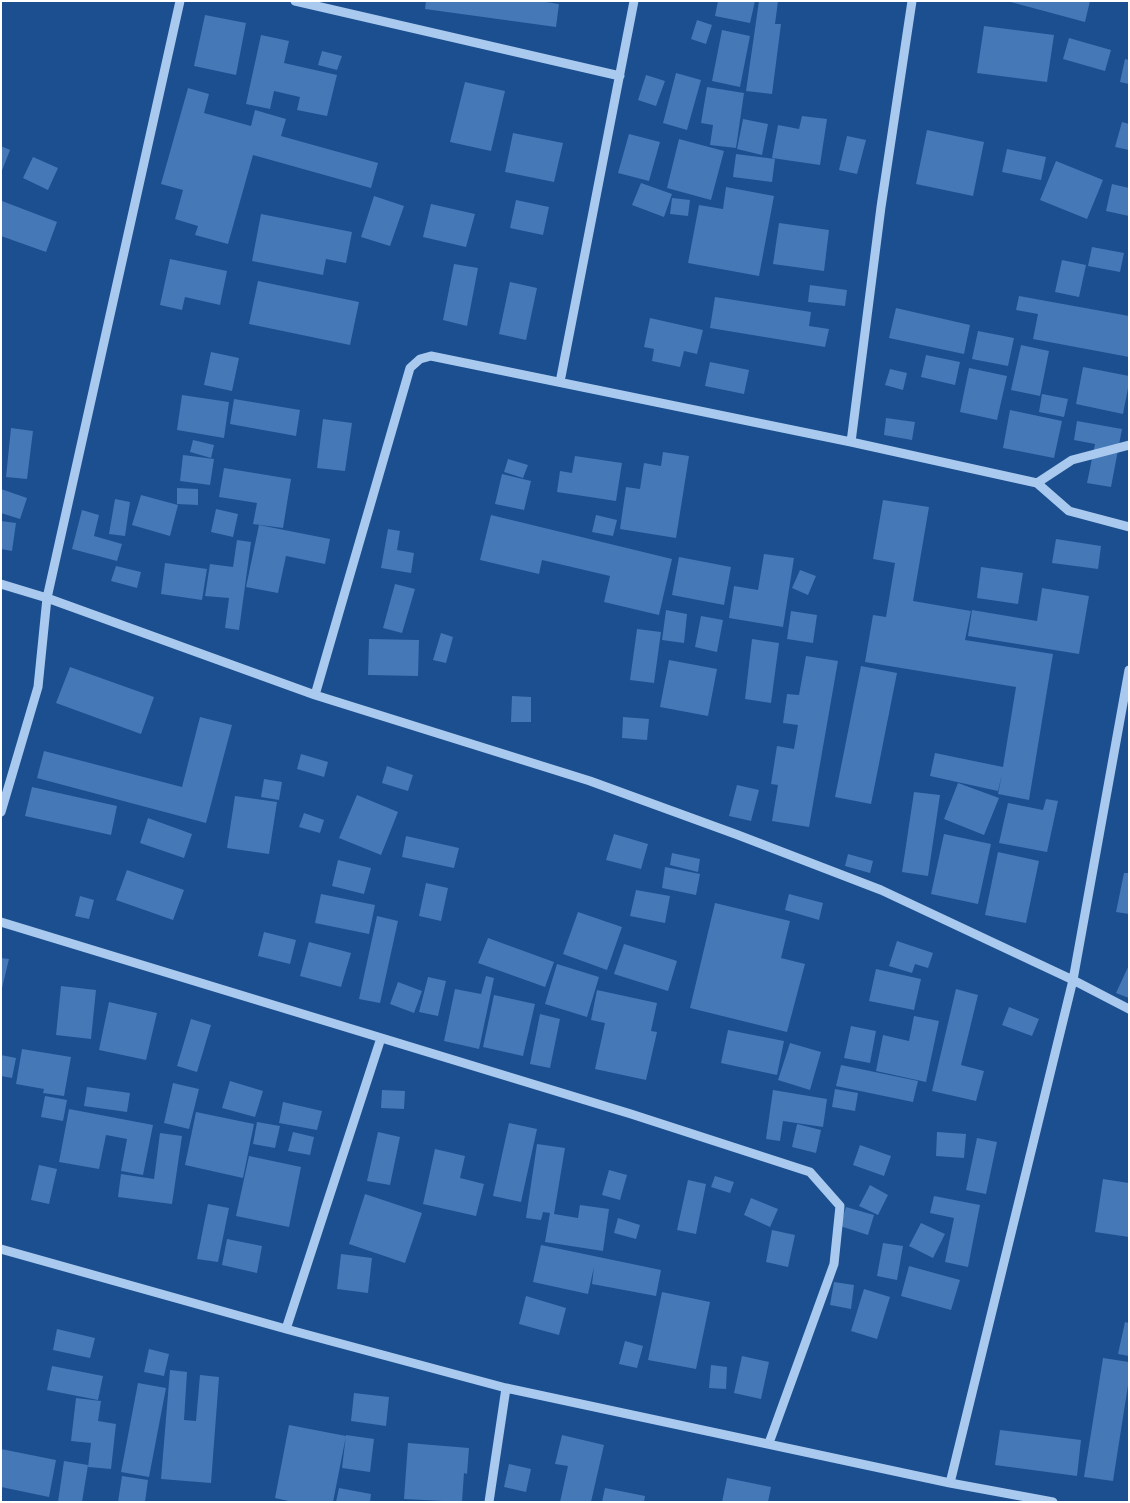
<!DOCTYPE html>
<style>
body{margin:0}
#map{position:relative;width:1130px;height:1503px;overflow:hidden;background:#1b4f8f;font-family:Barlow,sans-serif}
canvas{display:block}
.frame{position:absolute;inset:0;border:2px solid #fff;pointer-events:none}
</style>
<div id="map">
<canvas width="1130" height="1503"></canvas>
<div class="frame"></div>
</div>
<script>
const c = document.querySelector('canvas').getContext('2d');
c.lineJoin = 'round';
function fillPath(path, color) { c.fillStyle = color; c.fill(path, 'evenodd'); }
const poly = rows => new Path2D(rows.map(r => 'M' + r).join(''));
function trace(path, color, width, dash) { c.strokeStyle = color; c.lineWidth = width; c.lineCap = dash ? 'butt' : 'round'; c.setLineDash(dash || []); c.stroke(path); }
fillPath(poly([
 [426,1,539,1,559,4,556,27,425,9],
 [718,1,755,1,750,23,715,16],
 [759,1,778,1,775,24,781,24,772,94,746,91],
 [1007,1,1090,1,1085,22],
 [205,15,246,23,236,75,194,66],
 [697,20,712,25,706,44,691,39],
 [984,26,1054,35,1047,82,977,73],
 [722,30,750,36,740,87,712,81],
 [261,35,289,41,284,63,337,75,327,116,297,110,300,97,274,91,270,109,246,104],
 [1069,38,1111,50,1105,71,1063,59],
 [322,51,342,56,337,70,318,65],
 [1125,59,1129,60,1129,84,1120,82],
 [676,73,701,80,687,130,663,123],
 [646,75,665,81,656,106,638,100],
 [465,82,505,91,491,151,450,142],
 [707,87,744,93,736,148,710,145,713,125,701,123],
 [188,88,209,94,204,113,251,126,255,110,286,119,281,136,378,163,371,188,253,155,228,244,195,235,198,226,175,219,183,190,161,184],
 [802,116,827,119,820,165,772,158,778,125,799,129],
 [743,119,768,124,762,155,737,149],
 [1122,122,1129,124,1129,150,1115,147],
 [927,130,984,142,973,196,916,184],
 [513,133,563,143,554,182,505,172],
 [629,134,660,142,649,181,618,173],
 [847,136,866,140,857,174,839,170],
 [679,139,724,151,711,200,667,188],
 [1,146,10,150,1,173],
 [1007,149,1046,157,1041,180,1002,172],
 [736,154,775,159,772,182,733,177],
 [33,157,58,168,48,190,23,178],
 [1056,161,1103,180,1087,219,1040,200],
 [641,183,672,194,664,217,632,205],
 [1112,184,1129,188,1129,216,1106,211],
 [726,187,774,196,759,276,688,263,699,205,723,209],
 [374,196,404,206,390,246,361,237],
 [672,198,690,200,688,216,670,214],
 [516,200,549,207,543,235,510,228],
 [2,201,57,222,46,252,1,236],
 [431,204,475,214,466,247,423,237],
 [261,214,352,232,346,263,326,259,323,275,252,261],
 [779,223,829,230,824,271,773,264],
 [1092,247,1124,253,1120,272,1088,266],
 [170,259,227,271,220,305,185,297,182,310,160,305],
 [1062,260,1086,265,1079,297,1055,292],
 [454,264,478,268,467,326,443,320],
 [258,281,359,302,350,345,249,324],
 [510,282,537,288,526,340,499,334],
 [810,285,847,290,845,306,808,302],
 [1019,296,1129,316,1129,357,1033,339,1038,314,1016,310],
 [715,297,811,312,809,326,829,329,825,347,710,328],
 [896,308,970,325,964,354,889,338],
 [650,318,703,330,697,354,684,351,680,367,652,361,654,349,644,347],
 [978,331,1014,338,1008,366,972,359],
 [1021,345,1049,351,1040,396,1011,390],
 [211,352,239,358,232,391,204,385],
 [926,355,960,362,955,385,921,377],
 [710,362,749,370,744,394,705,386],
 [1083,367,1129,376,1129,383,1123,414,1076,404],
 [969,368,1007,376,997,420,960,412],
 [890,369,907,373,903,390,885,385],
 [1042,394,1068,399,1064,417,1039,412],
 [182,395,229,402,224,438,177,430],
 [234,399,300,410,296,436,230,424],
 [1010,410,1062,421,1054,458,1003,448],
 [886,418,915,422,912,440,884,435],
 [323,419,352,423,345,471,317,468],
 [1077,421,1122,429,1111,487,1087,483,1095,444,1074,440],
 [11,428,33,431,27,479,6,477],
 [193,440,214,445,211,458,190,452],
 [663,452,689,456,676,538,620,529,626,487,640,489,644,463,661,466],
 [183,455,214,459,210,485,180,481],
 [575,456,622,463,616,501,557,492,560,471,572,473],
 [508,459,528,465,523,478,504,472],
 [224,468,291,479,283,528,253,524,257,503,219,497],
 [502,474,531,481,524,510,495,504],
 [177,488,198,489,198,505,177,504],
 [1,489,27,498,20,519,1,513],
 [141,495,178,505,170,536,132,525],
 [115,499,130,502,125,536,109,534],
 [883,500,929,507,913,601,971,611,965,640,1053,654,1029,800,998,794,1002,774,998,791,930,776,935,753,1003,767,1016,687,865,662,873,615,886,617,895,563,873,559],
 [216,509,238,514,233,537,211,532],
 [82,510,99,515,94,536,122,544,117,561,72,549],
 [491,515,672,559,659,615,604,602,610,576,542,560,539,574,480,560],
 [596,515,617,520,613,536,592,532],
 [1,521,16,523,12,551,1,549],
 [259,525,330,539,325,564,286,556,278,593,246,587],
 [388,529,400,531,397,550,414,553,411,573,381,568],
 [1056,539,1101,546,1098,569,1052,563],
 [237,540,251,542,239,630,225,628,229,598,205,596,210,564,233,567],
 [764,554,794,558,783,627,729,618,734,586,758,590],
 [679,557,731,567,724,605,672,595],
 [165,563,207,569,202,600,161,594],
 [116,566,141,572,137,588,111,581],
 [981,567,1023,573,1018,604,977,598],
 [800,570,816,576,808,595,792,588],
 [395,584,415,589,402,633,383,628],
 [1042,588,1089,596,1079,654,968,636,972,610,1037,621],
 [666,610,687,614,684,643,662,640],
 [791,611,817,615,813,643,787,639],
 [701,616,723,620,717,652,695,647],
 [637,629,661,632,654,683,630,680],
 [441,633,453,637,446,663,433,660],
 [369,639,419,640,418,676,368,675],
 [752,639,779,643,771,703,745,699],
 [806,656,838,661,809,827,772,821,778,785,771,784,777,746,794,749,798,725,783,723,787,694,799,695],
 [669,660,717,669,708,716,660,707],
 [861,666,897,673,871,804,835,797],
 [70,667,154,697,141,734,56,703],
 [512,696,531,697,531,722,511,722],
 [200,717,232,725,206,823,37,778,44,751,182,787],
 [623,717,649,719,647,740,622,738],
 [301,754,328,762,324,777,297,769],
 [387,766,413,775,408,791,382,783],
 [264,779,282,782,279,800,261,797],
 [958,783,999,798,984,835,944,819],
 [737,785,759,790,751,821,729,816],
 [32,787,117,806,111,835,25,816],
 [914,792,940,795,928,876,902,872],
 [357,795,398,812,381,855,339,838],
 [235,796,277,802,269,854,227,848],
 [1046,799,1058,801,1047,852,999,843,1008,803,1043,810],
 [304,813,324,820,320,833,299,827],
 [148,818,192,834,184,858,140,843],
 [614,834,648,844,641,869,606,860],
 [944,834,991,844,978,904,931,894],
 [406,836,459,848,454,868,402,857],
 [998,852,1039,861,1026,923,985,915],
 [672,853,700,859,698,872,670,865],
 [848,854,873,861,870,873,845,866],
 [338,860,371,868,364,894,332,886],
 [665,867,700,874,696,895,662,888],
 [127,870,184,890,173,920,116,900],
 [1124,873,1129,873,1129,914,1116,912],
 [426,883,448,888,441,921,419,916],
 [636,890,670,896,665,923,630,916],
 [321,894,375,905,369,934,315,923],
 [789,894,823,903,819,920,785,910],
 [80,896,94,900,89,919,75,916],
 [715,903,790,921,781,958,805,964,787,1032,690,1008],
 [578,912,622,927,607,970,563,954],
 [377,916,398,921,380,1003,359,999],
 [264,932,296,940,290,964,258,956],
 [488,938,554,962,545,987,478,963],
 [897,941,933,953,928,968,915,964,912,973,889,966],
 [309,942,351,953,341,987,300,976],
 [624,944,677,961,668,991,614,974],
 [1,958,9,959,2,988,1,988],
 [557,964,599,977,587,1017,545,1004],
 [1129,965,1129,998,1116,993],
 [876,969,921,979,914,1010,869,1001],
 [486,976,494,978,479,1049,444,1041,455,989,481,994],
 [428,977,446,981,438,1016,419,1012],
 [398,982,422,991,414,1013,390,1004],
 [61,986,96,990,91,1039,56,1035],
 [956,989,978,995,961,1065,984,1071,976,1101,932,1091],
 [597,990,657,1003,651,1031,657,1032,646,1080,595,1069,605,1023,591,1020],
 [494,995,535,1004,523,1056,483,1047],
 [109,1002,157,1013,146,1060,99,1050],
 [1009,1007,1039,1019,1032,1036,1002,1025],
 [540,1014,560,1019,550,1068,530,1064],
 [914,1016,939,1021,926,1082,876,1071,883,1035,909,1041],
 [191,1019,211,1025,197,1072,177,1066],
 [851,1026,876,1031,870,1063,844,1058],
 [728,1030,784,1041,777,1075,721,1063],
 [790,1043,821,1052,810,1090,778,1080],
 [22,1049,71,1057,64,1096,43,1093,44,1089,16,1084],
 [1,1055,16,1058,12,1078,1,1076],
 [841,1065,918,1081,913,1102,836,1086],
 [230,1081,263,1091,255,1117,222,1108],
 [173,1083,199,1089,189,1129,164,1123],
 [87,1087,130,1093,127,1112,84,1106],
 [835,1089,858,1093,855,1111,832,1107],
 [382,1090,405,1091,404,1109,381,1108],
 [773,1090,827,1099,823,1127,783,1121,780,1141,766,1139],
 [45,1096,67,1100,63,1121,41,1117],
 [283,1102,322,1111,317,1130,279,1123],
 [69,1109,153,1125,143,1175,121,1171,127,1139,106,1135,99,1169,59,1162],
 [196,1112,254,1124,243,1178,185,1165],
 [257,1122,280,1126,275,1148,253,1144],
 [509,1123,537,1129,521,1202,493,1196],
 [797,1124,821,1130,816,1153,792,1147],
 [293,1132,314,1137,310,1155,288,1151],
 [378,1132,400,1137,390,1185,367,1181],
 [937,1132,966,1134,964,1158,936,1156],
 [160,1133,182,1136,172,1204,118,1197,121,1174,154,1179],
 [977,1138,997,1142,986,1194,966,1190],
 [537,1144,565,1148,554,1214,578,1218,580,1205,609,1209,603,1251,545,1242,550,1213,543,1212,541,1220,526,1218],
 [860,1145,891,1156,884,1176,853,1165],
 [435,1149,465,1156,460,1178,484,1184,476,1216,423,1204],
 [249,1156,301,1167,289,1227,236,1216],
 [39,1165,57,1169,49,1204,31,1200],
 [609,1170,627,1175,620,1200,602,1195],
 [715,1176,734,1182,730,1193,711,1187],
 [1103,1179,1129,1183,1129,1237,1095,1232],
 [688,1180,706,1184,696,1234,677,1230],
 [870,1185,888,1195,878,1215,859,1206],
 [365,1194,422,1213,405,1263,349,1244],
 [934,1196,980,1205,968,1267,945,1262,954,1218,930,1213],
 [751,1198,778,1209,770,1227,744,1215],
 [208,1204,229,1208,218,1262,197,1259],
 [846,1207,874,1215,868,1235,840,1226],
 [618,1218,640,1225,636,1239,614,1233],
 [921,1223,945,1234,933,1258,909,1246],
 [772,1230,795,1235,788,1267,766,1262],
 [227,1239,262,1246,257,1273,222,1265],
 [883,1243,903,1246,897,1280,877,1276],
 [541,1245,661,1270,656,1296,592,1284,594,1267,588,1294,533,1282],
 [341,1254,372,1258,368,1293,337,1289],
 [909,1266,960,1280,951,1310,901,1296],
 [834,1282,854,1285,851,1309,830,1305],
 [864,1289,890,1297,877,1339,851,1331],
 [662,1292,710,1302,696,1369,648,1360],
 [526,1296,566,1308,559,1335,519,1324],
 [1125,1322,1129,1323,1129,1356,1118,1354],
 [57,1329,95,1338,90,1358,53,1350],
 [625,1341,643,1346,637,1368,619,1364],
 [149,1349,169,1354,164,1376,144,1372],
 [742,1356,769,1362,761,1399,734,1393],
 [1103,1358,1129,1362,1129,1379,1113,1481,1084,1477],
 [711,1365,727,1367,726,1389,709,1388],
 [52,1366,103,1376,98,1400,47,1390],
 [170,1370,187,1372,184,1420,196,1421,200,1375,219,1377,211,1483,161,1479],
 [138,1383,166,1388,149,1477,121,1472],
 [354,1393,389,1397,386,1426,351,1421],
 [76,1398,101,1401,98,1421,116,1424,111,1469,88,1467,91,1443,71,1441],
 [289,1425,346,1436,333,1502,293,1502,275,1498],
 [1000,1430,1081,1440,1077,1476,995,1465],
 [346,1435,374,1439,370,1472,342,1468],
 [562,1435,604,1445,591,1502,560,1502,568,1466,555,1464],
 [408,1443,469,1448,467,1474,464,1473,462,1502,404,1499],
 [1,1449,56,1460,49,1497,1,1487],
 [64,1461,88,1465,82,1502,58,1502],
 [509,1464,531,1469,526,1492,504,1487],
 [122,1476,148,1480,145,1502,118,1502],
 [727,1478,771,1487,768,1502,722,1502],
 [339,1488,371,1494,370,1502,336,1502],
 [605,1488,645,1496,644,1502,602,1502]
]), '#4478b7');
trace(poly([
 [295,1,620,76],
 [560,382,634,1],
 [851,442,881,207,912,1],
 [1037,483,1072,460,1129,445],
 [1,584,47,598,315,695,590,781,738,835,881,890,1073,980,1129,1009],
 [315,695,410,368,420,359,431,356,851,442,1037,483,1069,511,1129,527],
 [1,812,38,687,47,598,180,1],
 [1,922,631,1114,810,1172,840,1206,834,1264,769,1443],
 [1,1249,286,1329,506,1388,950,1483,1053,1502],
 [286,1329,381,1038],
 [950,1483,1073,980,1129,670],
 [489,1502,506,1388]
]), '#a9c9ee', 9);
</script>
